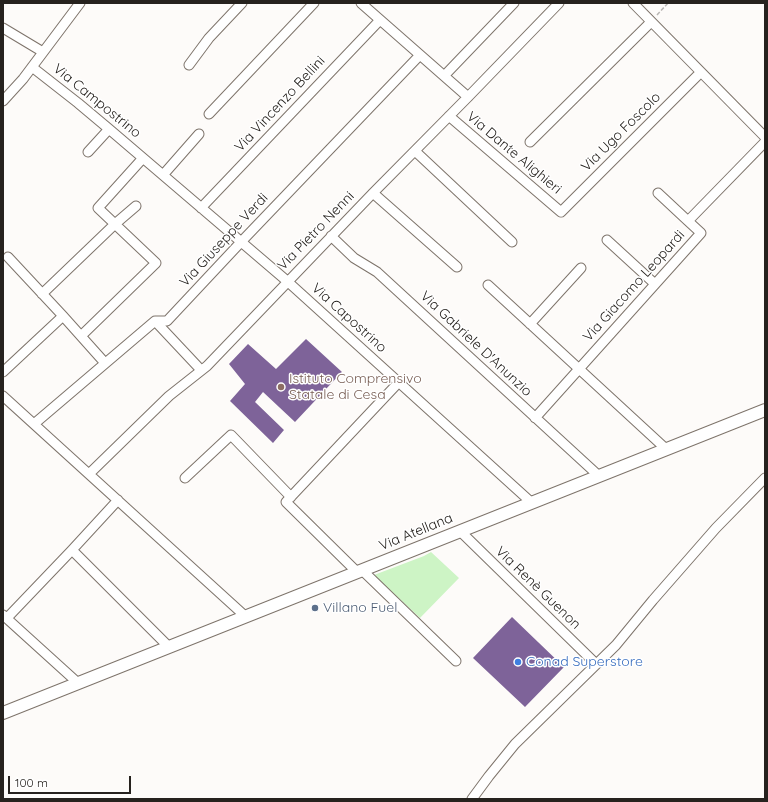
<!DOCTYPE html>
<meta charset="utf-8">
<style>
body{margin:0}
#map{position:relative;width:768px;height:802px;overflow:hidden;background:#fdfbf9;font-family:Quicksand,sans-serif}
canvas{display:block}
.frame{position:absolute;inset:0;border:4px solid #26221e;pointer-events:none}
.scale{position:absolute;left:8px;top:776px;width:123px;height:18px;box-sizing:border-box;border:2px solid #26221e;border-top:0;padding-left:5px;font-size:12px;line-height:14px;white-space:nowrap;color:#26221e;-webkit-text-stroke:3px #fff;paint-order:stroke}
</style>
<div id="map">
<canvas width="768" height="802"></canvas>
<div class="frame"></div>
<div class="scale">100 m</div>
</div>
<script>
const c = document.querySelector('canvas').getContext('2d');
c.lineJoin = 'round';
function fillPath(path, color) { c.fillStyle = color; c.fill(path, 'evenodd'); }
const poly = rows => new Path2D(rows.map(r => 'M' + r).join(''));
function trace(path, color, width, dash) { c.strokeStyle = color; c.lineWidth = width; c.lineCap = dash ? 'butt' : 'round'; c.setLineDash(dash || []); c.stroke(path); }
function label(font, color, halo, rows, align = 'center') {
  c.font = font + ' Quicksand,sans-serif'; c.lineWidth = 3; c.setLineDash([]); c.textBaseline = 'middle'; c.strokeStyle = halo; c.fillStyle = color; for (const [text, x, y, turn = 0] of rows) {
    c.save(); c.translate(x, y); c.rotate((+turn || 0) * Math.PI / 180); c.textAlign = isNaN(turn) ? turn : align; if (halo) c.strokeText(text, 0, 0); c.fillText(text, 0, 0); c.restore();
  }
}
fillPath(poly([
 [431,552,459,578,420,618,374,575,424,556]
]), '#cdf4c5');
fillPath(poly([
 [306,339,342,372,295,422,263,392,255,402,284,430,273,443,230,401,245,384,229,364,248,344,276,369],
 [512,617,564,667,525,707,473,658]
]), '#7e6399');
const street = poly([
 [361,3,468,97],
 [633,3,765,137],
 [3,28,43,52],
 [189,65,209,38,242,3],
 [32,67,78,103,109,129,287,281,532,503],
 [444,76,514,3],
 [3,101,23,79,80,3],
 [209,114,314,3],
 [449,116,561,212,701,72],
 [530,142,651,22],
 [415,151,512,242],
 [88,152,109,129],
 [163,175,199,134],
 [373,193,457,267],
 [658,193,688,221],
 [201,208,380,20],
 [331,236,354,258,377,272,599,476],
 [607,240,655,284],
 [8,257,63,316,105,363],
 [488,285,666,449],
 [42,294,115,224,136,206],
 [155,321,201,370],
 [530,324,581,268],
 [81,336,156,263,98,208,143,158],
 [3,372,63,316],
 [3,396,245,616],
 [535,418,701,233,688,221,765,142],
 [34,424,155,321,167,321,241,242,420,55],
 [89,474,169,396,207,366,373,193,468,97,559,3],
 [185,478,231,435,291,497],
 [460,531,596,664],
 [72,550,169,647],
 [362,570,456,661],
 [357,572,286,502,399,382],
 [3,615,78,683],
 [7,618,72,550,118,500],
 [472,799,489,776,515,744,616,645,653,600,716,528,765,478]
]);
const secondary = poly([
 [3,713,765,410]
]);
trace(street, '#7e746b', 11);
trace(secondary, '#7e746b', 14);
trace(poly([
 [657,15,668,3]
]), '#b8b5b2', 1.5, [4, 2]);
trace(street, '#fff', 9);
trace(secondary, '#fff', 12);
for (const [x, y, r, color] of [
 [281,387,4,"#8d6e63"],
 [315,608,4,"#5c6f8a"],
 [518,662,4,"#3f7fe0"]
]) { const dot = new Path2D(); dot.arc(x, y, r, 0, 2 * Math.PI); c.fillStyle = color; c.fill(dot); trace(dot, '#fff', 1.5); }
label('14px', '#26221e', '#fff', [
 ["Via Campostrino",97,101,39],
 ["Via Vincenzo Bellini",280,104,-47],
 ["Via Ugo Foscolo",621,132,-45],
 ["Via Dante Alighieri",514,153,40],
 ["Via Pietro Nenni",316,231,-46],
 ["Via Giuseppe Verdi",224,240,-47],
 ["Via Giacomo Leopardi",634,286,-48],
 ["Via Capostrino",349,318,42],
 ["Via Gabriele D'Anunzio",476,344,43],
 ["Via Atellana",416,532,-22],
 ["Via Renè Guenon",538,588,44]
]);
label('14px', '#785e54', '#fff', [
 ["Istituto Comprensivo",289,379],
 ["Statale di Cesa",289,395]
], 'left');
label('14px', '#4e5e75', '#fff', [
 ["Villano Fuel",323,608]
], 'left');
label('14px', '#366cbe', '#fff', [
 ["Conad Superstore",526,662]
], 'left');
</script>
